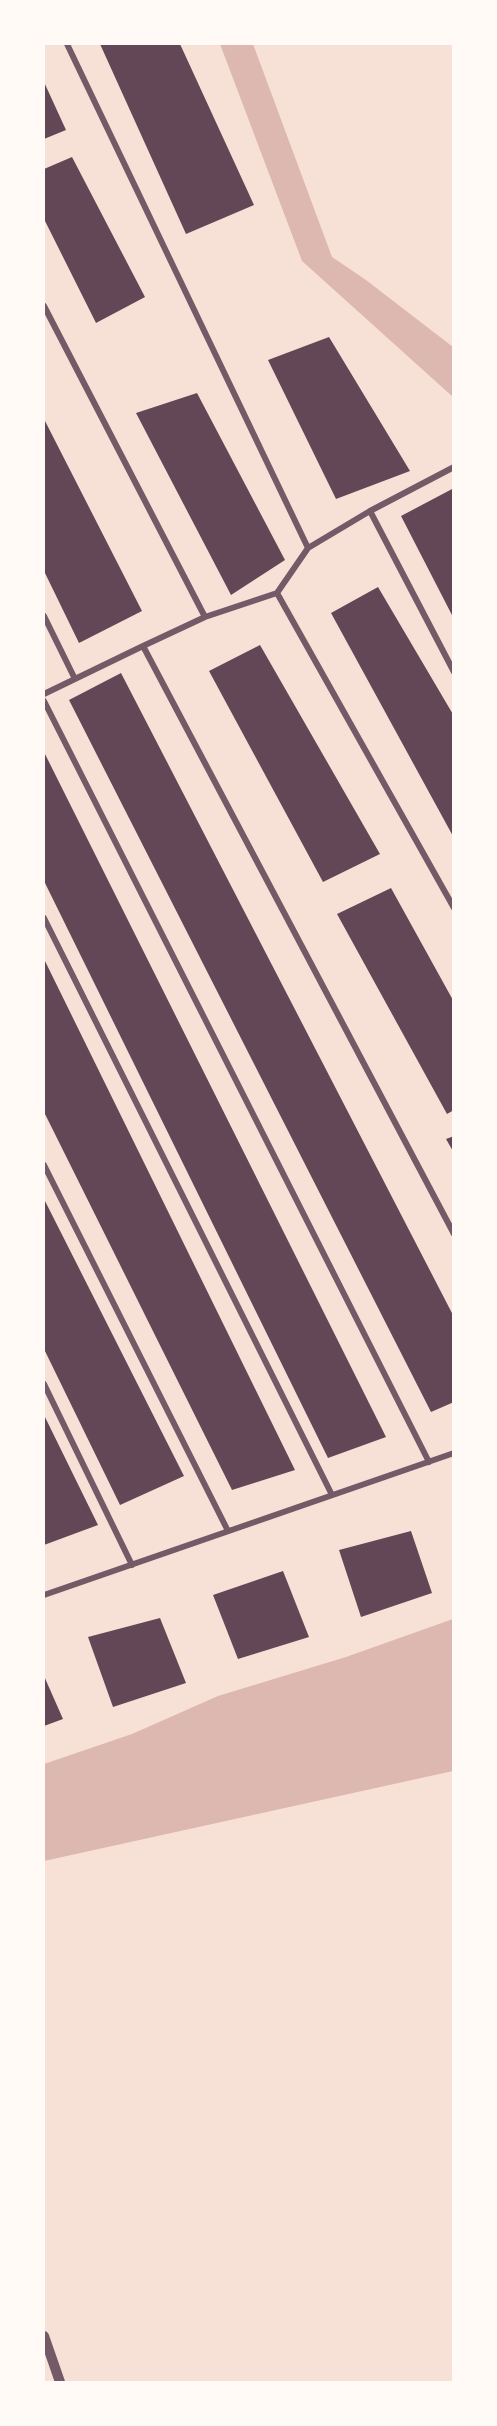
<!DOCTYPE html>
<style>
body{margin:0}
#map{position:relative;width:497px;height:2426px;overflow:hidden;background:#f7e1d7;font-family:Overpass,sans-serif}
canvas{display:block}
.frame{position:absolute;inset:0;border:45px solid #fffaf5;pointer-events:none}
</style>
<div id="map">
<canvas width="497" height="2426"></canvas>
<div class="frame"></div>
</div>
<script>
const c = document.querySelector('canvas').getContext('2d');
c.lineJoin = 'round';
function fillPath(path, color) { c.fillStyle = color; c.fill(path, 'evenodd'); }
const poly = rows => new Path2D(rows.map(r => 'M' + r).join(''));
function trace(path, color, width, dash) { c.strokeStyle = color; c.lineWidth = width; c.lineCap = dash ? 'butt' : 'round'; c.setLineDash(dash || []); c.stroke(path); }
fillPath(poly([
 [220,44,253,44,332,257,366,280,453,347,453,397,302,261],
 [453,1619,453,1771,44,1861,44,1764,132,1734,218,1696,346,1657]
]), '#dcb8b0');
fillPath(poly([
 [100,44,180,44,254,205,186,234],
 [44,82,66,130,44,139],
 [72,157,145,297,96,323,44,219,44,169],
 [329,337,410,471,336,499,268,360],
 [197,393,285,560,231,595,136,413],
 [44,419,142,611,79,643,44,571],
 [454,488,454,619,401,516],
 [378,587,454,716,454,838,331,613],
 [260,645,380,854,323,882,209,671],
 [121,673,454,1317,454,1402,431,1412,69,700],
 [44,752,386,1437,328,1458,44,881],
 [391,888,454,1002,454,1110,447,1114,337,914],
 [44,959,295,1470,232,1490,44,1112],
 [454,1136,454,1153,446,1139],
 [44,1199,184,1476,120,1505,44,1349],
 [44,1415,98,1525,44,1545],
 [411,1531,432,1593,361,1617,339,1550],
 [283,1571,309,1637,238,1659,213,1595],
 [160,1618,186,1683,113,1707,88,1637],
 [44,1676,63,1719,44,1726]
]), '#644757');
trace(poly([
 [67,44,308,548,277,593],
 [44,306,205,617,143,646,454,1234],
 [370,511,454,467],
 [308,548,370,511,454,672],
 [44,616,75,679],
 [205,617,277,593,454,908],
 [44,694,143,646],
 [44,701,429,1462],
 [44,918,332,1495],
 [44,1165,228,1531],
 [44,1384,132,1565],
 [44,1595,454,1453]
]), '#755966', 6);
trace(poly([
 [44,2336,60,2382]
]), '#755966', 10);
</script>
